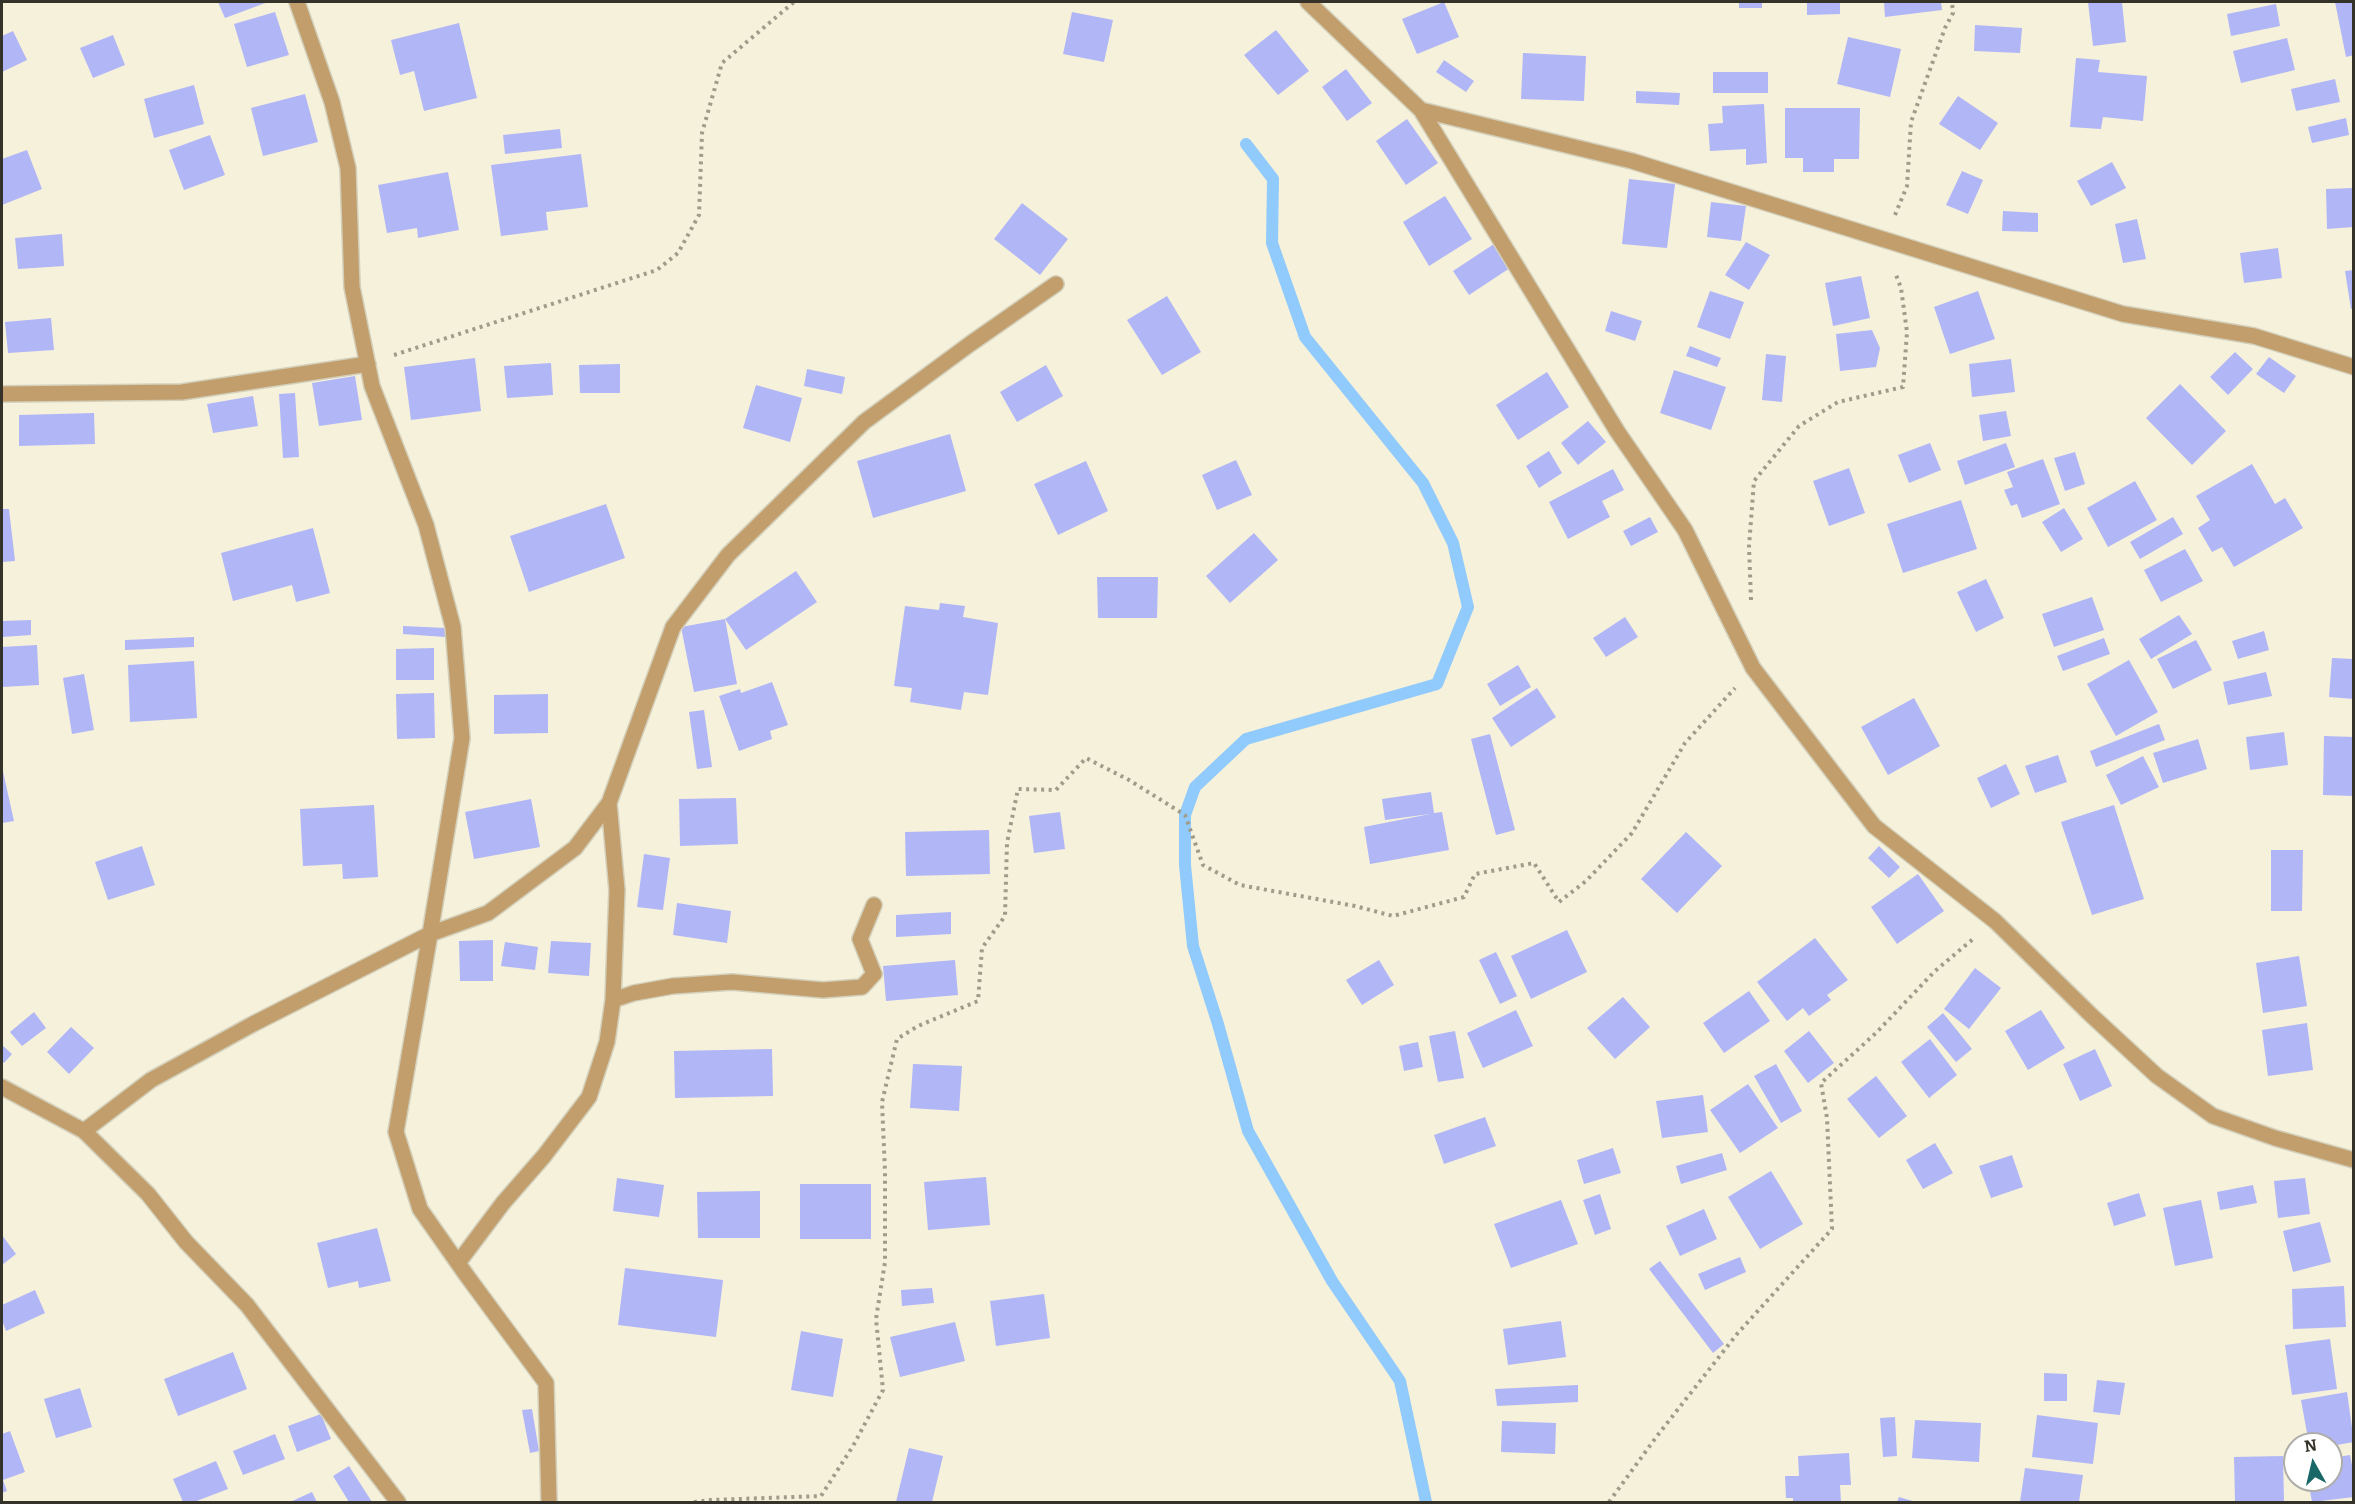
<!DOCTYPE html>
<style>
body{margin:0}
#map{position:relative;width:2355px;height:1504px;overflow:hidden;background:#f6f1da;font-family:Bitter,serif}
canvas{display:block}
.frame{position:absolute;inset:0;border:3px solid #343229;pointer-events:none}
.north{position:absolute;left:2283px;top:1432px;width:60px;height:60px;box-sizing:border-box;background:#fff;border:2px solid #aeada9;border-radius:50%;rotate:352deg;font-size:16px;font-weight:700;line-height:24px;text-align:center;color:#343229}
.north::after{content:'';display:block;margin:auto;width:21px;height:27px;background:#196767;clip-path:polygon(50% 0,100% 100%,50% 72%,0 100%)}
</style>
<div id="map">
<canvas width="2355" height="1504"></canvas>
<div class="frame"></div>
<div class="north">N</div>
</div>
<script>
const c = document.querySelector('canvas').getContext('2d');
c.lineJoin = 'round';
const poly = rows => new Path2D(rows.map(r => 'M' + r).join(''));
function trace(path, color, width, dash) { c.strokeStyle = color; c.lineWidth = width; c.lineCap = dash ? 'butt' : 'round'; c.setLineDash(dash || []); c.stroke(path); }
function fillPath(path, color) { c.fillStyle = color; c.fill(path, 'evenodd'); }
trace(poly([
 [1246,144,1273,179,1272,243,1305,337,1423,483,1453,543,1468,607,1437,684,1246,739,1195,787,1185,815,1185,865,1193,946,1218,1024,1248,1131,1332,1281,1400,1381,1426,1502]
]), '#91cafc', 12);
fillPath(poly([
 [218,2,268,2,225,18],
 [1444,2,1459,37,1417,54,1402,19],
 [1739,2,1762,2,1762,8,1739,8],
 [1807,2,1840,2,1840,14,1807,15],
 [1884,2,1941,2,1942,10,1885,17],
 [2088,2,2122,2,2126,42,2093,46],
 [2335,2,2352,2,2354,55,2346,57],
 [2276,4,2280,26,2231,36,2227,14],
 [275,12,289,55,247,67,234,24],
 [1072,12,1113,20,1104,62,1063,54],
 [459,23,477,98,424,111,414,71,400,75,391,40],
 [1975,25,2022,28,2020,53,1974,51],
 [1276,30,1309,71,1278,95,1244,55],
 [13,31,27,60,2,72,2,36],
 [113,35,125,65,93,78,80,48],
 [1848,37,1901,49,1890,97,1837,84],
 [2287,38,2295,70,2241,83,2233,51],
 [1523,53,1586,56,1584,101,1521,99],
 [2076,58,2100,60,2098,72,2147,76,2143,121,2103,117,2101,129,2070,127],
 [1444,60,1474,81,1466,92,1436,72],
 [1346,69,1372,103,1347,121,1322,87],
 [1713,72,1768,72,1768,93,1713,93],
 [2335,79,2340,102,2296,111,2291,89],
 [194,85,204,124,154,138,144,99],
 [1636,91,1680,93,1679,105,1636,103],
 [305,94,318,142,263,156,251,108],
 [1958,96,1998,123,1980,150,1939,124],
 [1764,104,1767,163,1746,165,1746,149,1710,151,1708,124,1723,123,1722,106],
 [1785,108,1860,108,1859,159,1834,159,1834,172,1803,172,1803,158,1785,158],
 [2346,118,2349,135,2312,143,2308,127],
 [1407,119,1438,163,1406,185,1376,141],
 [560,129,562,148,505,154,503,135],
 [210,135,225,175,184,190,169,150],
 [27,150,42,189,2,205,2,159],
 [581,154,588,207,546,212,548,230,501,236,491,165],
 [2112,162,2126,188,2091,206,2077,181],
 [1962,171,1983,180,1968,214,1946,205],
 [448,172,459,230,418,238,417,228,387,233,378,185],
 [1629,179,1675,184,1667,248,1622,244],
 [2354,188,2354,227,2327,229,2326,189],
 [1445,196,1472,239,1429,266,1403,222],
 [1711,202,1746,206,1741,241,1707,237],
 [1022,203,1068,239,1040,275,994,239],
 [2003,211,2038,213,2038,232,2002,231],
 [2137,219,2146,259,2123,263,2115,224],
 [62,234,64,266,18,269,15,238],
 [1497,242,1513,266,1469,295,1453,271],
 [1746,242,1770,255,1749,290,1725,275],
 [2278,248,2282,278,2244,283,2240,253],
 [2354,270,2354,308,2351,309,2345,271],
 [1861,276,1870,318,1833,326,1825,283],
 [1710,291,1744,302,1730,339,1697,327],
 [1978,291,1995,339,1950,354,1934,307],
 [1167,296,1201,352,1162,375,1127,320],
 [1611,311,1642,321,1635,341,1605,331],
 [51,318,54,350,8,353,5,322],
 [1872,330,1880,348,1876,367,1840,371,1836,334],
 [1690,346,1721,358,1717,367,1686,356],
 [2235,352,2253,369,2228,395,2210,377],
 [1766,354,1786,356,1782,402,1762,400],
 [2269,357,2296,376,2284,393,2256,374],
 [475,358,481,411,411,420,404,367],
 [2011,359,2015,392,1972,397,1969,364],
 [551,363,553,395,507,398,504,366],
 [620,364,620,393,580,393,579,365],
 [1046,365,1063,396,1017,422,1000,392],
 [807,369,845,377,842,394,804,386],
 [1674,370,1726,387,1711,430,1660,413],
 [1547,372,1569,407,1518,440,1496,405],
 [355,376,362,420,319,426,312,383],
 [2180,384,2226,431,2192,465,2146,418],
 [756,385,802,398,790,442,743,428],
 [295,393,299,457,283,458,279,394],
 [253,396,258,426,213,433,207,404],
 [2006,411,2011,436,1983,441,1979,415],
 [94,413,95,444,19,446,19,415],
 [1588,421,1606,442,1578,465,1561,443],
 [950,434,966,491,873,518,857,461],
 [1930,443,1941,470,1909,483,1898,455],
 [2006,443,2015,467,1965,485,1957,461],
 [1549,451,1562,473,1539,488,1526,466],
 [2075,452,2085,484,2065,491,2054,458],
 [2043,459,2060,504,2022,518,2017,504,2011,506,2004,490,2013,487,2007,472],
 [1236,460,1252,495,1217,510,1202,475],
 [1086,461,1108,511,1058,535,1034,484],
 [2252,464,2275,504,2285,498,2303,528,2234,567,2222,547,2212,552,2198,528,2210,520,2196,496],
 [1849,468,1865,513,1829,526,1813,481],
 [1613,469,1624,490,1602,501,1610,517,1568,539,1549,502],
 [2135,481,2157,520,2108,547,2087,508],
 [1961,500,1977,549,1903,573,1887,524],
 [606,504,625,558,529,592,510,536],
 [2064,508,2083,539,2061,552,2042,522],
 [2,509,9,509,15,561,2,562],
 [1650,517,1658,532,1631,546,1623,531],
 [2173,517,2183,534,2140,559,2130,542],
 [313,528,330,593,296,602,292,585,233,601,221,553],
 [1254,533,1278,560,1230,603,1206,576],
 [2185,549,2203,581,2161,602,2144,570],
 [796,571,817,602,746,650,725,619],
 [1097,577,1158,577,1157,618,1098,618],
 [1986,579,2004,618,1976,632,1957,592],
 [2092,597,2104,630,2054,647,2042,614],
 [940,603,965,606,963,617,998,623,988,695,964,692,961,710,910,702,912,688,894,686,905,606,939,610],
 [2179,615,2192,634,2151,659,2139,639],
 [1625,617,1638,637,1606,657,1593,638],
 [725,619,737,684,694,692,681,627],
 [31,620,31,635,2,637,2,621],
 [403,626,446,628,445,637,403,634],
 [2264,631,2269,650,2238,659,2232,641],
 [194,637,194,647,125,650,125,640],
 [2104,638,2110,654,2063,671,2057,656],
 [2196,640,2212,670,2173,689,2157,659],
 [37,645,39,685,2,687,2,647],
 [434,648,434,680,396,680,396,649],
 [2332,658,2354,659,2354,699,2329,697],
 [2129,660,2158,712,2116,736,2087,684],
 [194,661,197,718,130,722,128,665],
 [1518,665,1531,687,1500,706,1487,684],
 [2266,672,2272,696,2228,705,2223,682],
 [84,674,94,730,72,734,63,678],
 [772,682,788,725,770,731,772,739,739,751,719,696,740,689,741,693],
 [1537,688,1556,717,1511,747,1492,718],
 [434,693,435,738,397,739,396,694],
 [548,694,548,733,494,734,494,695],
 [1914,698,1940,746,1888,775,1861,727],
 [704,710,712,767,697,769,689,712],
 [2159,724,2165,740,2096,767,2090,751],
 [2284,732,2288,765,2250,770,2246,737],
 [1490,734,1515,830,1496,835,1471,739],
 [2324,736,2354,737,2354,796,2323,795],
 [2198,739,2207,769,2163,783,2153,753],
 [2058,755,2067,782,2035,793,2025,766],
 [2143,756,2159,787,2121,805,2106,775],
 [2006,764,2020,794,1991,808,1977,778],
 [2,767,14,821,2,823],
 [1431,792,1434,813,1442,812,1449,850,1370,864,1364,827,1430,814,1385,820,1382,799],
 [736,798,738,844,680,846,679,799],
 [531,799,540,847,474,859,465,812],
 [374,805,378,877,343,879,342,864,303,866,300,809],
 [2114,805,2144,899,2092,915,2061,822],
 [1060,812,1065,849,1034,853,1029,816],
 [989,830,990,874,906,876,905,832],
 [1686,832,1722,866,1677,913,1641,879],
 [142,846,155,885,108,900,95,862],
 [1879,846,1900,867,1889,878,1868,858],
 [2271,850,2303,850,2302,911,2271,911],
 [644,854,670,858,663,910,637,907],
 [1918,874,1944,911,1897,944,1871,907],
 [677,903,731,911,727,943,673,935],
 [951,912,951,934,896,937,896,915],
 [1567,930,1587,972,1531,999,1511,956],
 [1815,938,1848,980,1827,995,1831,1000,1809,1016,1803,1008,1787,1021,1757,982],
 [493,940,493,981,460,981,459,941],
 [551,941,591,943,589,976,548,973],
 [505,942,538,947,535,970,501,966],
 [1496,952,1517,996,1500,1004,1479,960],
 [2299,956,2307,1006,2263,1013,2256,963],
 [955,960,958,995,886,1001,883,966],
 [1379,960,1394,985,1362,1005,1346,980],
 [1975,968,2001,988,1969,1029,1944,1009],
 [1749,991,1770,1021,1724,1053,1703,1023],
 [1623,997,1650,1027,1615,1059,1587,1028],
 [1516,1010,1533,1046,1483,1068,1467,1033],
 [2041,1010,2065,1048,2028,1070,2005,1031],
 [34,1012,46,1028,22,1046,10,1032],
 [1943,1013,1972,1049,1956,1062,1927,1027],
 [2307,1023,2313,1070,2268,1076,2262,1030],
 [71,1027,94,1048,69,1074,47,1052],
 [1455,1031,1464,1078,1438,1082,1429,1036],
 [1809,1031,1834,1063,1808,1083,1784,1051],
 [1930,1039,1957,1075,1929,1098,1901,1062],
 [1418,1042,1423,1067,1404,1071,1399,1046],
 [2,1045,12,1054,4,1063,2,1061],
 [772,1049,773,1096,675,1098,674,1051],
 [2095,1049,2112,1086,2080,1101,2063,1064],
 [913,1064,962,1066,959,1111,910,1108],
 [1776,1064,1802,1111,1781,1123,1754,1076],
 [1876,1076,1907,1116,1879,1138,1847,1099],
 [1748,1084,1778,1128,1740,1153,1710,1110],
 [1703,1095,1708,1132,1662,1138,1656,1101],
 [1485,1117,1496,1146,1444,1164,1434,1135],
 [1935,1143,1953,1173,1923,1189,1906,1160],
 [1613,1148,1621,1173,1584,1184,1577,1160],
 [1722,1153,1727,1170,1681,1184,1676,1166],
 [2012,1155,2023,1187,1991,1198,1979,1166],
 [1771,1171,1803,1224,1760,1249,1728,1197],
 [986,1177,990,1225,928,1230,924,1182],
 [617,1178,664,1185,659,1217,613,1211],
 [2305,1178,2310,1214,2278,1218,2274,1181],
 [800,1184,871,1184,871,1239,800,1239],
 [2253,1185,2257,1203,2220,1210,2217,1192],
 [760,1191,760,1238,698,1238,697,1192],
 [2139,1193,2146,1216,2114,1226,2107,1203],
 [1600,1194,1611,1229,1595,1235,1583,1200],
 [1561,1200,1578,1244,1511,1268,1494,1224],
 [2201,1200,2213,1258,2175,1266,2163,1208],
 [1704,1209,1717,1239,1680,1256,1666,1226],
 [2320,1222,2331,1262,2293,1272,2283,1231],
 [377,1228,391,1281,359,1288,358,1281,328,1288,317,1243],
 [2,1235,16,1254,2,1265],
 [1740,1257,1746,1272,1705,1290,1698,1274],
 [1660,1261,1724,1344,1713,1353,1649,1269],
 [625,1268,723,1280,716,1337,618,1325],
 [2344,1286,2346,1327,2293,1329,2292,1289],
 [932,1288,934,1303,902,1306,901,1290],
 [35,1290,45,1313,6,1331,2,1320,2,1305],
 [1044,1294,1050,1338,996,1346,990,1301],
 [1561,1321,1566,1357,1508,1365,1503,1329],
 [955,1322,965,1361,900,1377,890,1337],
 [801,1331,843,1339,833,1397,791,1390],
 [2330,1339,2337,1389,2292,1395,2285,1345],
 [233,1352,247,1389,178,1416,164,1379],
 [2044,1373,2067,1374,2067,1401,2044,1401],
 [2097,1380,2125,1383,2120,1415,2093,1412],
 [1578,1385,1578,1402,1497,1406,1495,1389],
 [80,1388,92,1427,56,1438,44,1399],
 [2347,1392,2354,1442,2331,1446,2331,1444,2309,1444,2301,1400],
 [532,1409,539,1451,530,1453,522,1410],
 [321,1414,331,1439,297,1452,288,1426],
 [2037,1415,2098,1423,2093,1464,2032,1457],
 [1895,1417,1897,1456,1883,1457,1880,1418],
 [1915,1420,1981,1423,1979,1462,1912,1458],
 [1502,1421,1556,1423,1555,1454,1501,1452],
 [10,1431,25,1472,3,1480,7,1491,2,1493,2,1434],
 [275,1434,285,1459,243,1475,233,1451],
 [909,1448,943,1456,932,1502,896,1502],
 [1849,1453,1851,1485,1840,1485,1841,1502,1793,1502,1793,1498,1786,1498,1785,1476,1799,1476,1798,1456],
 [2350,1455,2354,1476,2354,1497,2312,1502,2308,1480,2331,1480,2331,1458],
 [2283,1456,2284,1502,2235,1502,2234,1457],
 [216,1461,228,1489,194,1502,183,1502,173,1479],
 [349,1466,372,1502,349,1502,333,1476],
 [2025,1468,2083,1475,2079,1502,2020,1502],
 [312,1492,317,1502,290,1502],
 [1899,1497,1916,1502,1897,1502]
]), '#b1b6f7');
const minor = poly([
 [1308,2,1421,110,1632,161,2123,314,2254,336,2354,367],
 [1421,110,1617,431,1685,530,1753,668,1874,826,1995,921,2091,1015,2157,1076,2213,1116,2275,1138,2354,1160],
 [2,394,182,392,368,364],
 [609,803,617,890,613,1000],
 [2,1087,84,1131,148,1194,186,1242,247,1305,398,1502],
 [84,1131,151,1080,253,1024,430,934,462,738,453,627,426,525,372,386,352,287,348,168,332,102,297,2],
 [458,1263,503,1203,544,1156,589,1097,607,1042,613,1000,634,993,673,986,732,982,823,990,862,987,874,974,860,939,874,905],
 [549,1502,546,1383,467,1276,420,1209,396,1132,430,934,488,913,575,848,609,803,673,627,728,555,864,422,970,344,1056,284]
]);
trace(minor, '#d3cfba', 18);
trace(poly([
 [1895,215,1907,186,1911,122,1945,28,1953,13,1952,2],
 [394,355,657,270,678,253,699,215,702,133,722,63,794,2],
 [1751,600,1749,546,1754,481,1799,426,1838,402,1903,387,1907,332,1901,288,1895,272],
 [694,1502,711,1500,821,1496,853,1446,883,1390,876,1319,885,1262,885,1172,882,1102,897,1039,918,1026,978,1001,982,948,1005,916,1007,843,1018,789,1056,790,1086,758,1129,780,1185,815,1203,865,1240,885,1355,906,1393,916,1464,897,1475,874,1534,863,1559,902,1586,881,1632,833,1685,743,1735,688],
 [1609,1502,1657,1436,1737,1334,1832,1229,1827,1118,1821,1083,1876,1033,1935,971,1973,939]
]), '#9f9c8b', 4, [3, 4.5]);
trace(minor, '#c19e6b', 15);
</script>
